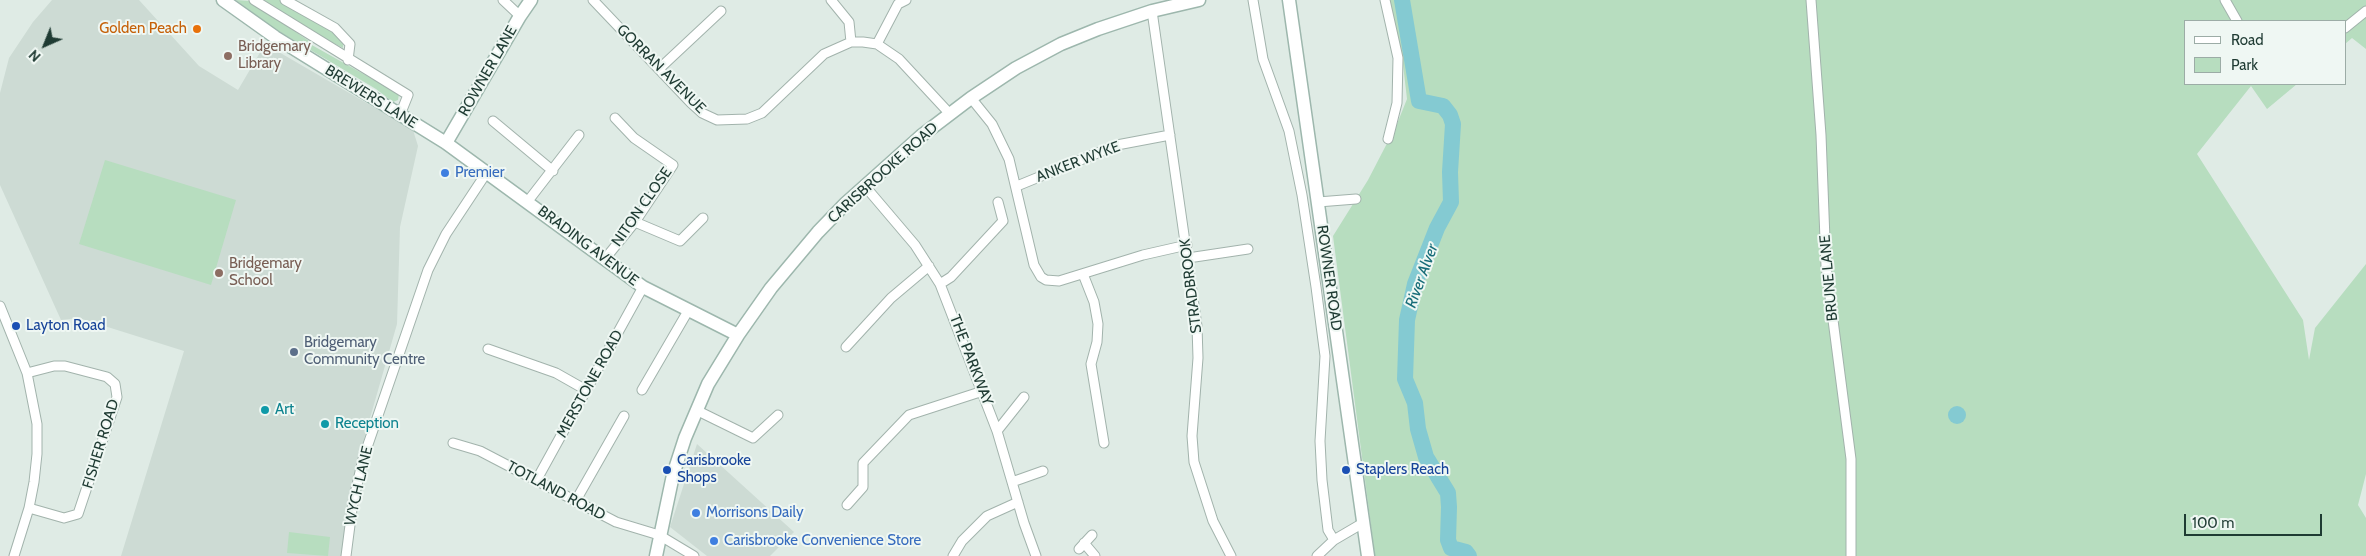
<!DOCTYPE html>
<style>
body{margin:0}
#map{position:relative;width:2366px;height:556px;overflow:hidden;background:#dfebe5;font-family:Cabin,sans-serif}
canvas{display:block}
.legend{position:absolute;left:2184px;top:20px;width:162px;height:65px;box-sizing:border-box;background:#eff7f3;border:1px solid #9caca6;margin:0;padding:6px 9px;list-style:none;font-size:15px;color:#1f3b33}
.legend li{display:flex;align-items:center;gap:10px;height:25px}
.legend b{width:25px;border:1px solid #9caca6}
.north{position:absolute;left:20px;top:20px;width:50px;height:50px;-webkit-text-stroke:4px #eff7f3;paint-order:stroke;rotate:224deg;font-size:14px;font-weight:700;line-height:20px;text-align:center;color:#1f3b33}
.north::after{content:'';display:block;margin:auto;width:18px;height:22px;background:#1f3b33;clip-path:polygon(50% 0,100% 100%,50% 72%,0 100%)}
.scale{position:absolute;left:2184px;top:514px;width:138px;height:22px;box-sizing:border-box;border:2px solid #1f3b33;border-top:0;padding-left:6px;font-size:15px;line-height:18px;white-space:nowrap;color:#1f3b33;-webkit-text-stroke:4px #eff7f3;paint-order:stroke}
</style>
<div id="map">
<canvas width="2366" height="556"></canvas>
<ul class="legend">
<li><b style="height:6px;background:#fff"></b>Road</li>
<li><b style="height:14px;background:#b7ddbf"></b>Park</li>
</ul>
<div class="north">N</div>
<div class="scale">100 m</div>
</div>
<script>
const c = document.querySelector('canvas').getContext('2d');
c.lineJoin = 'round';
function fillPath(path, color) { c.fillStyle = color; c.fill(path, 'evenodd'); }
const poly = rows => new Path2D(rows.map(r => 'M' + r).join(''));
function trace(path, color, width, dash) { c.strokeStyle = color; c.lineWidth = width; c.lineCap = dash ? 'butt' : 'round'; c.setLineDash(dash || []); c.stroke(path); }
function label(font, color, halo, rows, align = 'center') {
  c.font = font + ' Cabin,sans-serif'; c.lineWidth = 4; c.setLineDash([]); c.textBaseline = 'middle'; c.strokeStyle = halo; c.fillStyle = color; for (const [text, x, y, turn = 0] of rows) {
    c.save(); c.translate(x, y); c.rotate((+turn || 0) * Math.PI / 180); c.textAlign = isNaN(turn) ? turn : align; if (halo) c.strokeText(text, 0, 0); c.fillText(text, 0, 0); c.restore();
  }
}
fillPath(poly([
 [52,0,139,0,199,66,238,90,265,44,413,130,418,146,400,227,397,324,356,467,343,556,121,556,184,351,79,318,61,320,0,185,0,93,9,58,33,22],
 [697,444,794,532,770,556,707,556,670,527]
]), '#cddbd4');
fillPath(poly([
 [236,0,250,1,309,41,310,44,399,94,398,100,393,102,376,89,272,27],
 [264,0,281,0,331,29,343,44,343,48,304,28],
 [1388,0,2366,0,2366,49,2352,38,2345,44,2345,21,2185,21,2185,84,2297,84,2267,109,2251,86,2197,154,2303,320,2309,360,2315,328,2366,264,2366,474,2358,505,2366,518,2366,556,1375,556,1333,236,1368,180,1397,124,1407,99,1402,56,1392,19],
 [105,160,236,200,211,285,79,244],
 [289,532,330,537,328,556,287,553]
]), '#b7ddbf');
fillPath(poly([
 '1948 415a9 9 0 1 1 18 0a9 9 0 1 1-18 0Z'
]), '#84cad2');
trace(poly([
 [1402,0,1419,101,1443,106,1450,115,1453,124,1450,172,1451,202,1437,228,1415,284,1407,320,1405,379,1415,403,1418,429,1426,457,1448,493,1449,507,1448,540,1451,548,1466,552,1469,556]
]), '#84cad2', 16);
const street = poly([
 [254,0,408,95,400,115],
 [285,0,335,28,350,44,348,60],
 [503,0,520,16],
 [593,0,691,103,702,113,717,120,747,119,762,113,824,54,851,42,863,42,877,44,899,59,950,114],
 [831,0,849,22,851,42],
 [1253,0,1263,59,1289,131,1302,195,1316,287,1325,356,1320,441,1322,480,1328,530,1334,540],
 [1385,0,1398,58,1397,103,1388,139],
 [1811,0,1821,135,1826,266,1851,459,1851,556],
 [2225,0,2237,21],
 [1152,11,1197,326,1198,358,1192,436,1194,462,1213,521,1231,556],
 [2345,28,2366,11],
 [877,44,898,4,906,0],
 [659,69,721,11],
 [971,98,992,124,1009,159,1034,265,1041,277,1046,280,1059,281,1143,255,1187,245],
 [493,121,553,171],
 [864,185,915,245,940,284,997,431,1024,523,1036,556],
 [1017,186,1117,145,1170,135],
 [528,201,579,135],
 [1318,202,1356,199],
 [635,222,680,241,703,218],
 [1188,258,1248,249],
 [604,260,635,222,673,165,634,138,615,118],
 [1083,274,1094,302,1098,324,1097,342,1091,364,1104,443],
 [940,284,951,277,1003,221,998,202],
 [0,306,27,373,37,424,37,454,34,482,29,508,14,556],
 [846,347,891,298,929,266],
 [488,349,556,373,586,390],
 [27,373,54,366,65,366,107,377,115,384,117,397,78,514,64,518,29,508],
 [642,390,688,311],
 [696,410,753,438,778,415],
 [997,431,1024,397],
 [453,443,480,451,616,522,659,535,694,556],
 [536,481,643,287],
 [1012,482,1043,471],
 [575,502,624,416],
 [847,505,863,487,863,463,909,415,983,391],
 [1084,543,1095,556],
 [1079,549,1092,535],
 [346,556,353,502,363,459,428,270,446,234,487,172],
 [953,556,962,541,987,516,1018,502],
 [1317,556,1334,540,1363,523]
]);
const secondary = poly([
 [223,0,275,37,446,143,643,287,738,335],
 [1289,0,1368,556],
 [446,143,520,16,531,0],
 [656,556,673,475,685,438,708,384,738,335,771,288,818,232,846,203,921,136,971,98,1016,68,1061,44,1098,29,1152,11,1199,0]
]);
trace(street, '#a2b3ac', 11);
trace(secondary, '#9db7ad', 15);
trace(street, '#fff', 9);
trace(secondary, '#fff', 12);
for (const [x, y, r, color] of [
 [197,29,5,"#e8710a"],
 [228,56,5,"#8d6e63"],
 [445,173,5,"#3f7fe0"],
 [219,273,5,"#8d6e63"],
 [16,326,5,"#1a4fb4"],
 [294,352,5,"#5c6f8a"],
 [265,410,5,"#0f9aa8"],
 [325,424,5,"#0f9aa8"],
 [667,470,5,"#1a4fb4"],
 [1346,470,5,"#1a4fb4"],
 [696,513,5,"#3f7fe0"],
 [714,541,5,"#3f7fe0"]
]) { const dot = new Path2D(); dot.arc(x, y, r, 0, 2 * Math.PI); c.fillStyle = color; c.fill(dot); trace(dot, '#eff7f3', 2); }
label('15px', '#c56008', '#eff7f3', [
 ["Golden Peach",187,29]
], 'right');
label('15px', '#785e54', '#eff7f3', [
 ["Bridgemary",238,47],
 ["Library",238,64],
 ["Bridgemary",229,264],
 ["School",229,281]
], 'left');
label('15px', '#1f3b33', '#eff7f3', [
 ["GORRAN AVENUE",661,69,45],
 ["ROWNER LANE",488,71,-60],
 ["BREWERS LANE",371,97,32],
 ["ANKER WYKE",1078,162,-21],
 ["CARISBROOKE ROAD",883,173,-42],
 ["NITON CLOSE",642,207,-55],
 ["BRADING AVENUE",588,246,37],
 ["ROWNER ROAD",1329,278,82],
 ["BRUNE LANE",1829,278,-95],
 ["STRADBROOK",1191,286,-97],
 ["THE PARKWAY",971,360,69],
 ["MERSTONE ROAD",590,384,-61],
 ["FISHER ROAD",101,444,-73],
 ["WYCH LANE",359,486,-77],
 ["TOTLAND ROAD",556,491,28]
]);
label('15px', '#366cbe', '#eff7f3', [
 ["Premier",455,173],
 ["Morrisons Daily",706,513],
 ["Carisbrooke Convenience Store",724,541]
], 'left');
label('15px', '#164399', '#eff7f3', [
 ["Layton Road",26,326],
 ["Carisbrooke",677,461],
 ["Shops",677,478],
 ["Staplers Reach",1356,470]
], 'left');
label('15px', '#4e5e75', '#eff7f3', [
 ["Bridgemary",304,343],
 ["Community Centre",304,360]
], 'left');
label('15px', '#0d838f', '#eff7f3', [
 ["Art",275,410],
 ["Reception",335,424]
], 'left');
label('italic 16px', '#186d79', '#eff7f3', [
 ["River Alver",1422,276,-70]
]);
</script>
